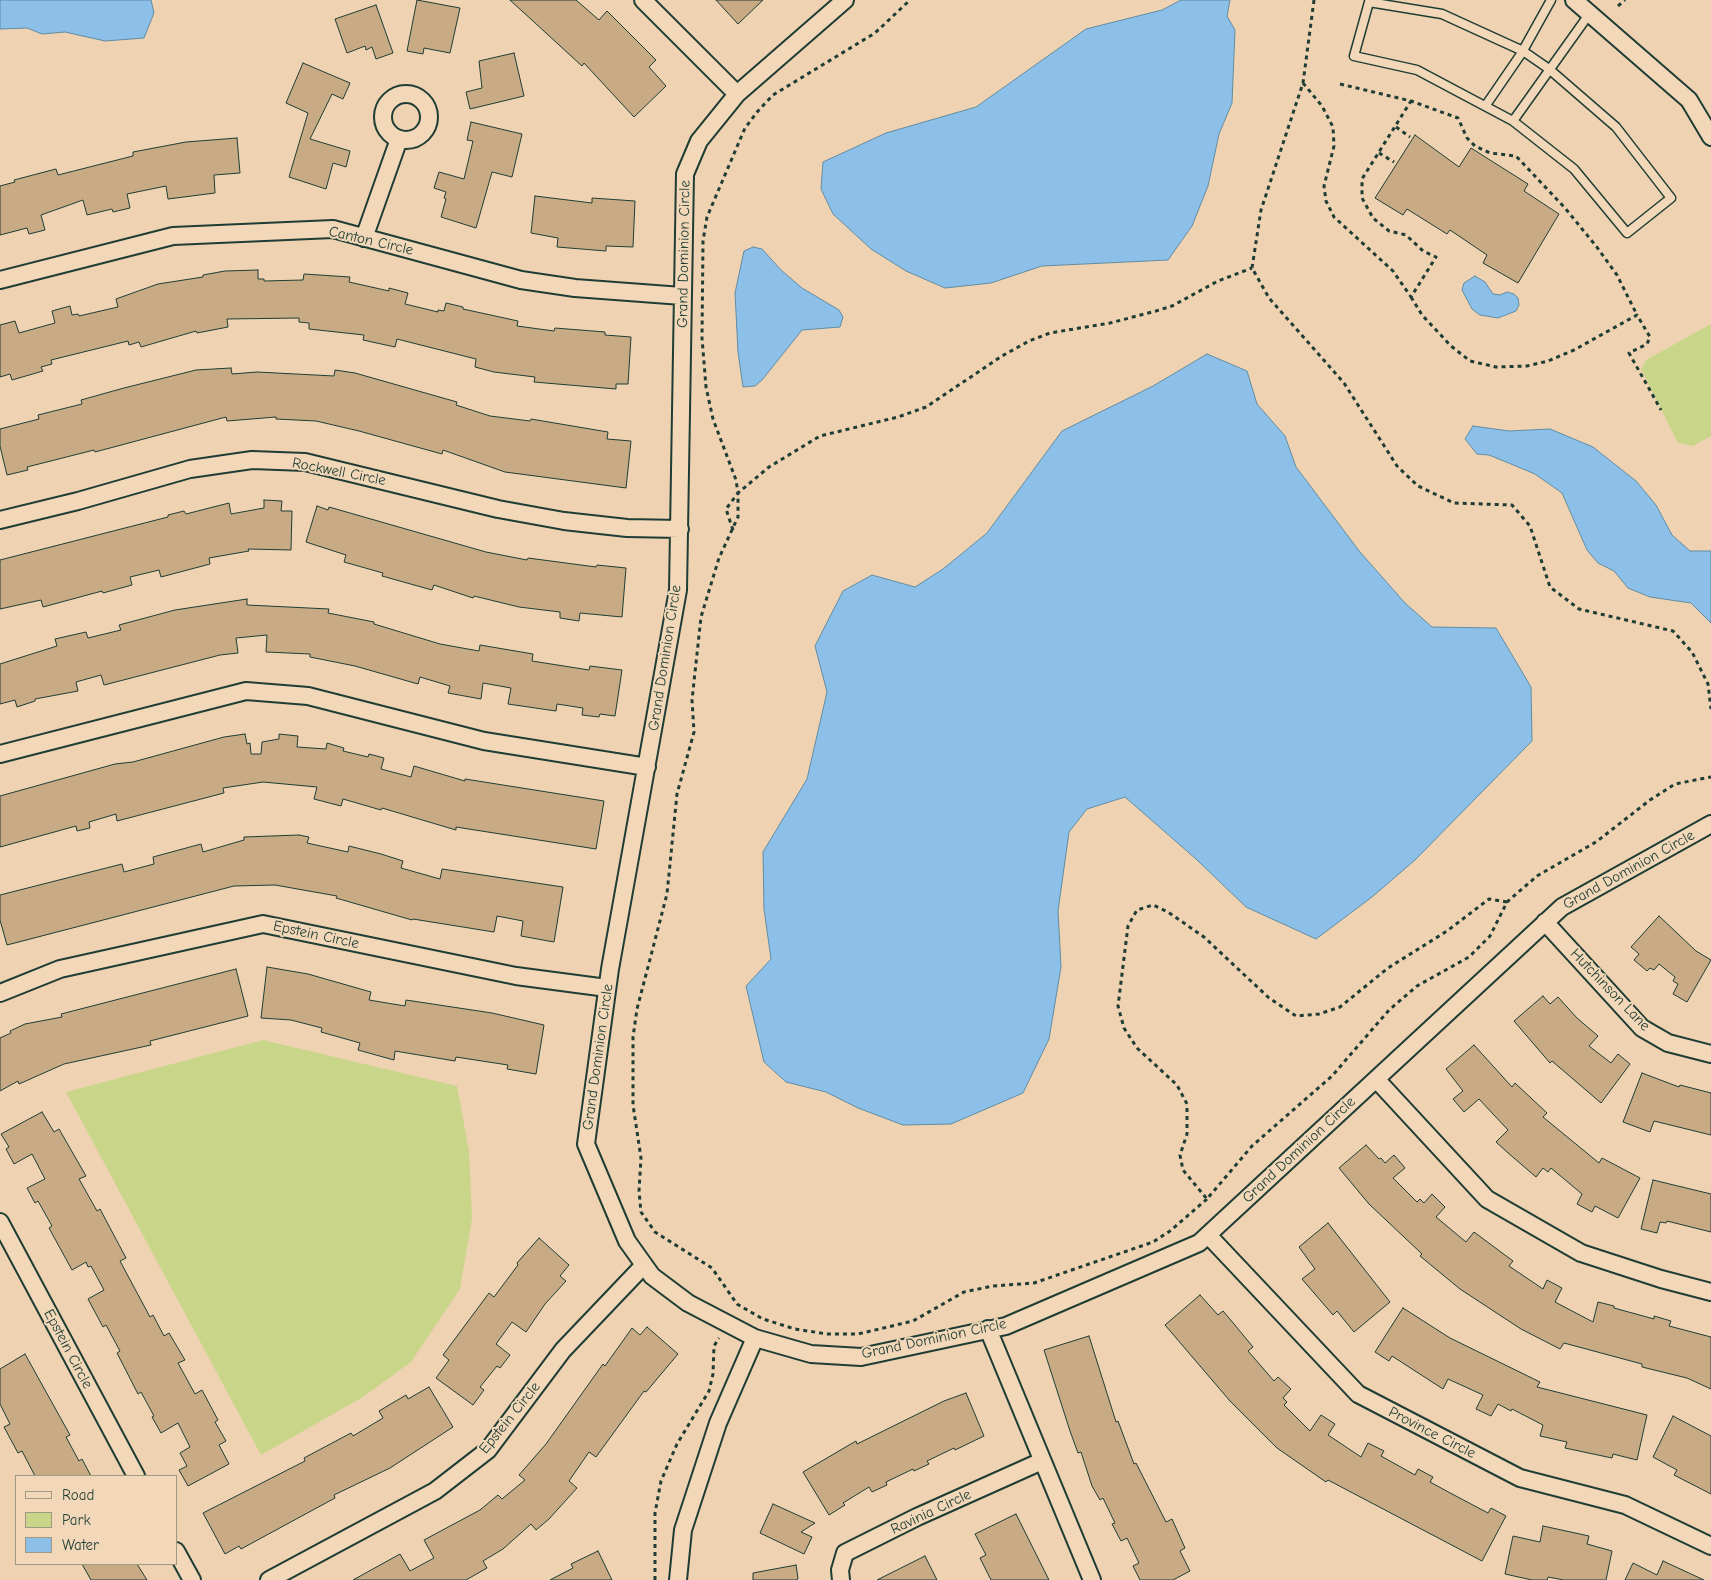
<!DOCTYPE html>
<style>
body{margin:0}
#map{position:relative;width:1711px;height:1580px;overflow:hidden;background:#eed2b1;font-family:"Comic Neue",sans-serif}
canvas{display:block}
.legend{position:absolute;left:15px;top:1475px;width:162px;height:90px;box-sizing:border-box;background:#f2d8b9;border:1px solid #9e9a84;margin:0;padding:6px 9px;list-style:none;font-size:15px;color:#1f3d34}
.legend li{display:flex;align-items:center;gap:10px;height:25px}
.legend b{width:25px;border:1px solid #9e9a84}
</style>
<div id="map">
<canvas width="1711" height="1580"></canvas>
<ul class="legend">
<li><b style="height:6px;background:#f2d8b9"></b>Road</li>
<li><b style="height:14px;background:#c9d68a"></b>Park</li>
<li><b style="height:14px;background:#8dc0e9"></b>Water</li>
</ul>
</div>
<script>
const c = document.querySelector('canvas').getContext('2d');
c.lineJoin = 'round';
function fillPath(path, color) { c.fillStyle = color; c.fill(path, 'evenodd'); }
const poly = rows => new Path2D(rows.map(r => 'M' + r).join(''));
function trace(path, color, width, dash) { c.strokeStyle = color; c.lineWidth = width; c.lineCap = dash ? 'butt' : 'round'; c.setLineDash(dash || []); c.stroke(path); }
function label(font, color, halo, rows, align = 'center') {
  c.font = font + ' "Comic Neue",sans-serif'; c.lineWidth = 4; c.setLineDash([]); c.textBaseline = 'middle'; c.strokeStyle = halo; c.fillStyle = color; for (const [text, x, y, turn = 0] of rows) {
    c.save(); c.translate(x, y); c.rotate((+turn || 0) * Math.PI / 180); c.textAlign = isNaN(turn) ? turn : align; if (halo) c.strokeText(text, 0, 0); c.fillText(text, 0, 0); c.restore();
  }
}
fillPath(poly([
 [1711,324,1711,436,1693,446,1678,443,1641,369,1646,360],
 [263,1040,457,1086,469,1151,472,1218,460,1289,411,1362,363,1397,261,1455,66,1092]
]), '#c9d68a');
const water = poly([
 [0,0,151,0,154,13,144,38,105,41,65,32,42,34,27,28,0,29,0,0],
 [1181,0,1230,0,1227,16,1235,30,1232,103,1219,134,1208,186,1192,226,1168,260,1042,266,991,283,945,288,906,271,871,249,833,214,821,189,823,162,886,133,976,107,1086,29,1162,10,1181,0],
 [753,247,762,249,781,270,802,288,839,310,843,317,840,327,802,330,762,380,755,386,743,387,738,352,735,293,744,251,753,247],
 [1475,276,1485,282,1493,294,1500,295,1507,292,1514,294,1518,298,1519,305,1516,311,1498,318,1480,315,1472,309,1462,290,1464,283,1475,276],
 [1207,354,1247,371,1257,404,1285,436,1296,467,1360,552,1405,603,1432,627,1496,628,1531,687,1532,741,1415,860,1372,897,1316,939,1246,907,1196,859,1125,797,1087,809,1069,832,1058,911,1061,967,1049,1039,1023,1093,951,1124,903,1125,858,1108,826,1092,786,1082,764,1062,746,986,771,959,764,909,763,852,807,779,827,692,815,646,843,591,872,575,915,587,943,569,987,533,1062,431,1153,386,1207,354],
 [1473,426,1509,431,1550,429,1593,447,1636,481,1656,505,1672,535,1690,551,1711,551,1711,623,1691,603,1650,597,1628,588,1614,571,1598,563,1587,550,1562,493,1535,474,1511,464,1489,455,1477,454,1465,439,1473,426]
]);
fillPath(water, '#8dc0e9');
trace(water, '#618ca1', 1);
const building = poly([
 [417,0,460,8,450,53,424,48,423,54,407,51,417,0],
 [510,0,576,0,599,20,607,11,656,60,649,67,666,86,634,117,584,63,582,66,510,0],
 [716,0,763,0,738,24,716,0],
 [376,5,393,53,376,59,372,47,366,50,365,46,347,53,335,19,376,5],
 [514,53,524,96,470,109,466,92,482,88,479,61,514,53],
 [303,63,350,83,343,99,332,94,310,139,350,151,346,167,333,163,326,189,289,177,308,113,286,103,303,63],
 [471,122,522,134,512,177,492,172,476,228,441,217,446,199,444,198,446,192,434,188,439,172,464,179,473,141,467,140,471,122],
 [1415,135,1459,167,1471,148,1528,184,1524,191,1559,214,1518,283,1483,263,1487,255,1450,230,1447,234,1407,209,1403,215,1375,198,1415,135],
 [237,138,240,173,214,175,215,193,168,199,166,186,127,194,130,208,113,212,112,209,87,215,83,200,41,215,45,230,29,234,27,228,0,235,0,186,15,182,14,180,56,169,58,175,133,156,133,152,186,142,237,138],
 [535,196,592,203,592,198,635,201,633,247,606,246,606,251,557,247,558,238,531,233,535,196],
 [258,270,258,279,264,279,264,281,303,280,304,274,350,277,349,282,389,291,389,288,408,293,405,304,438,312,438,310,444,311,446,303,463,307,463,309,518,321,517,326,554,331,555,328,605,332,605,335,631,337,628,384,616,384,616,389,534,382,535,377,494,372,475,367,476,359,397,339,395,347,363,340,364,335,309,329,309,323,299,322,299,318,227,319,228,327,197,333,196,331,141,347,139,342,129,345,128,341,51,360,52,364,41,367,43,371,12,380,10,374,0,377,0,325,15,321,19,333,55,323,52,311,70,306,72,315,78,314,79,316,118,307,116,299,158,284,203,277,203,275,225,271,258,270],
 [231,368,232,374,257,372,334,376,335,370,355,373,457,402,456,405,490,416,530,421,531,419,608,432,607,439,631,441,626,488,505,472,443,450,442,454,359,431,316,421,276,419,276,417,227,421,226,417,95,452,94,450,27,467,28,470,7,475,0,446,0,429,39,419,38,415,82,404,81,400,124,388,196,370,231,368],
 [264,500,282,501,281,511,292,511,291,550,248,549,249,551,209,558,210,564,161,577,159,570,130,577,132,585,103,593,102,591,43,607,41,600,0,609,0,560,168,517,168,515,184,511,186,514,229,503,231,514,264,508,264,500],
 [317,506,328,510,329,507,486,552,527,560,528,558,596,567,597,565,626,568,622,617,580,613,579,621,560,618,560,612,519,607,474,596,473,598,434,585,432,590,382,576,383,573,344,562,346,555,306,542,317,506],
 [247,599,247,605,329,609,328,613,374,622,374,624,440,644,479,651,480,645,533,654,532,661,589,670,590,666,622,670,615,716,600,714,599,717,582,715,583,708,557,704,556,711,508,704,511,688,483,683,481,699,448,693,450,686,420,677,418,684,355,666,310,657,310,654,266,652,267,635,236,638,238,653,220,655,104,685,101,675,76,682,78,691,35,699,35,701,17,707,15,700,0,704,0,664,57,646,55,639,86,632,88,638,121,630,119,625,175,610,247,599],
 [245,734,247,744,250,743,251,754,261,754,262,742,279,739,279,734,298,736,297,747,326,749,327,743,344,748,343,751,368,757,369,754,384,758,381,769,411,777,414,766,465,781,465,779,604,801,596,849,456,827,456,830,382,808,381,810,343,799,341,806,314,799,317,787,263,782,223,788,224,793,117,821,116,814,89,822,90,828,77,831,76,826,0,847,0,796,115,764,133,762,224,737,245,734],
 [299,835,309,837,307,843,348,852,349,846,381,854,403,861,401,868,440,879,442,869,563,887,554,942,521,936,523,921,497,916,494,932,413,919,412,920,336,898,337,896,275,885,234,886,7,945,0,920,0,895,122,864,124,872,154,864,153,857,201,844,203,852,244,840,244,837,299,835],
 [1659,916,1696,951,1711,960,1687,1002,1673,994,1678,984,1673,981,1675,977,1659,964,1654,970,1650,968,1647,971,1634,960,1639,954,1631,947,1659,916],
 [267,967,308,974,371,992,369,1000,405,1006,406,1000,492,1013,544,1025,536,1074,507,1069,508,1065,456,1057,455,1061,395,1051,394,1060,358,1050,360,1043,321,1032,322,1028,291,1020,261,1018,267,967],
 [236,969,248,1016,150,1041,151,1045,64,1064,19,1084,18,1081,0,1091,0,1038,11,1033,10,1031,25,1024,62,1017,61,1014,236,969],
 [1543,996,1550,1004,1558,997,1577,1018,1598,1036,1589,1046,1611,1063,1618,1054,1630,1064,1601,1103,1552,1061,1550,1063,1514,1021,1543,996],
 [1474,1045,1512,1087,1515,1083,1547,1113,1543,1117,1599,1163,1602,1158,1640,1178,1618,1218,1595,1206,1592,1212,1577,1204,1582,1194,1551,1168,1548,1172,1543,1168,1536,1177,1507,1152,1496,1142,1508,1130,1479,1099,1464,1112,1453,1099,1463,1091,1446,1069,1474,1045],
 [1642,1073,1679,1087,1680,1085,1711,1093,1711,1135,1654,1121,1650,1132,1623,1122,1642,1073],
 [42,1112,54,1132,59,1129,86,1176,79,1179,97,1211,100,1209,126,1258,120,1261,150,1317,153,1315,164,1336,169,1333,185,1360,178,1363,195,1394,202,1390,218,1420,215,1422,226,1441,219,1445,229,1464,188,1486,179,1470,187,1466,180,1453,190,1447,178,1423,161,1433,152,1417,154,1416,141,1392,138,1394,117,1353,120,1351,106,1325,103,1327,88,1299,104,1290,91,1266,88,1267,86,1262,72,1270,49,1228,52,1226,38,1201,35,1203,27,1188,45,1179,32,1154,14,1164,6,1149,9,1147,1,1134,42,1112],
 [1366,1145,1379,1159,1381,1158,1385,1163,1394,1155,1405,1168,1393,1178,1417,1202,1420,1199,1424,1203,1432,1194,1445,1207,1436,1217,1466,1242,1474,1232,1513,1261,1509,1266,1543,1289,1547,1280,1562,1288,1555,1302,1593,1322,1598,1302,1614,1306,1614,1308,1654,1319,1654,1316,1671,1321,1669,1326,1711,1337,1711,1389,1687,1378,1642,1367,1642,1364,1564,1343,1560,1349,1521,1329,1460,1289,1420,1256,1422,1254,1369,1204,1339,1168,1366,1145],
 [1653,1180,1711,1194,1711,1232,1667,1221,1666,1223,1660,1222,1657,1233,1641,1229,1653,1180],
 [1328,1223,1390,1302,1354,1332,1337,1311,1333,1315,1302,1279,1315,1269,1299,1247,1328,1223],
 [539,1238,569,1265,560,1276,566,1281,545,1304,526,1332,512,1322,496,1344,510,1355,500,1368,497,1366,480,1387,484,1390,473,1405,436,1378,449,1360,443,1355,489,1293,494,1297,518,1265,517,1263,539,1238],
 [1200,1295,1218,1315,1223,1311,1234,1324,1253,1347,1248,1351,1274,1381,1278,1377,1291,1389,1283,1398,1287,1402,1284,1405,1310,1431,1321,1415,1335,1424,1328,1435,1361,1457,1368,1443,1384,1451,1381,1456,1415,1475,1418,1469,1433,1477,1430,1482,1454,1495,1488,1513,1491,1508,1506,1516,1482,1561,1328,1480,1326,1482,1277,1448,1230,1401,1165,1325,1200,1295],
 [1403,1308,1450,1338,1540,1382,1537,1387,1647,1415,1637,1460,1613,1454,1612,1458,1565,1448,1567,1442,1540,1436,1543,1425,1512,1409,1511,1411,1498,1404,1491,1416,1476,1409,1483,1395,1448,1379,1443,1389,1392,1356,1389,1361,1375,1352,1403,1308],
 [647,1327,678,1354,646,1392,644,1391,596,1457,589,1452,569,1481,577,1488,549,1519,536,1530,531,1524,503,1549,483,1561,487,1568,466,1580,353,1580,400,1554,410,1571,434,1558,424,1540,480,1510,498,1495,502,1499,525,1480,519,1475,546,1444,603,1364,605,1366,632,1328,640,1335,647,1327],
 [1089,1336,1116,1422,1118,1421,1134,1464,1136,1463,1166,1522,1172,1519,1185,1548,1180,1551,1190,1571,1173,1580,1140,1580,1133,1566,1139,1563,1127,1538,1121,1541,1112,1524,1115,1523,1103,1498,1100,1500,1092,1486,1081,1452,1078,1453,1070,1431,1044,1350,1089,1336],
 [25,1354,70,1435,66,1437,79,1461,82,1459,91,1476,35,1476,22,1451,18,1453,4,1427,10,1424,0,1404,0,1369,25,1354],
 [429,1387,453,1427,390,1468,334,1495,335,1498,241,1549,239,1546,225,1554,203,1513,305,1461,304,1458,351,1433,353,1436,383,1418,379,1411,406,1395,408,1399,429,1387],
 [966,1393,984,1436,955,1450,954,1448,927,1461,929,1464,914,1471,913,1469,886,1482,887,1485,872,1492,869,1487,843,1503,845,1505,829,1515,803,1472,856,1441,857,1444,944,1401,966,1393],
 [1673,1416,1711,1436,1711,1494,1674,1475,1677,1470,1653,1457,1673,1416],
 [773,1504,815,1523,801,1532,812,1537,804,1554,760,1533,773,1504],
 [1016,1514,1049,1580,991,1580,980,1558,986,1555,975,1534,1016,1514],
 [1543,1526,1589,1536,1587,1544,1612,1551,1606,1580,1564,1580,1548,1577,1547,1580,1532,1580,1505,1574,1513,1536,1540,1542,1543,1526],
 [598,1551,612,1580,550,1580,573,1568,571,1564,598,1551],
 [925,1556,937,1580,877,1580,925,1556],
 [1663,1561,1704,1580,1625,1580,1633,1563,1657,1575,1663,1561],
 [82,1564,137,1564,147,1580,91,1580,82,1564],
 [796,1565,798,1578,797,1580,753,1580,753,1573,796,1565]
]);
fillPath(building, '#c8ab85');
trace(building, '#1f3d34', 1);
const lane = poly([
 [1369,2,1442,14,1523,51,1549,69,1616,127,1671,198,1627,233,1574,169,1513,121,1417,70,1354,56,1369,2],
 [1486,105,1521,54,1551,0],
 [1513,121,1590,13]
]);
const street = poly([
 [643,0,737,94],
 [845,0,737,94,699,141,685,174,678,590,610,969,586,1144,627,1241,652,1276,688,1303,755,1338,811,1354,861,1357,1006,1326,1199,1243,1562,907,1711,824],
 [1574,0,1689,100,1711,137],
 '383 117a23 23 0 1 1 46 0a23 23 0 1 1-46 0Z',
 [364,238,399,139],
 [0,280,173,236,333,229,521,280,575,288,682,296],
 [0,520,78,501,190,469,252,460,305,462,498,509,564,521,627,528,680,529],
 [0,754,246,691,308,696,484,741,647,767],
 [1545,922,1642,1028,1668,1043,1711,1054],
 [0,993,60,969,263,924,516,976,607,988],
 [1376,1079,1487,1199,1581,1253,1661,1279,1711,1292],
 [0,1222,136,1476],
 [1208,1235,1358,1394,1520,1478,1625,1505,1711,1546],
 [988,1329,1092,1580],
 [176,1551,192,1580],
 [269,1580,435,1491,488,1450,563,1350,644,1265],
 [678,1580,683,1530,718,1423,755,1338],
 [841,1580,840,1570,845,1553,917,1517,1042,1461]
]);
trace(lane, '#1f3d34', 11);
trace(street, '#1f3d34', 20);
trace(poly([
 [1314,0,1303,83,1261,210,1252,268,1269,298,1344,383,1397,466,1418,486,1454,503,1512,505,1530,526,1550,587,1579,609,1673,631,1692,652,1708,684,1711,709],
 [1618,6,1625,0],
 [1303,83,1322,106,1333,127,1334,146,1324,186,1326,201,1334,217,1393,271,1411,297,1436,257,1423,251,1406,235,1389,231,1373,218,1362,198,1362,179,1411,101],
 [1340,84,1411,101,1458,118,1467,138,1475,146,1490,153,1516,156,1565,208,1596,246,1617,275,1637,315],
 [1396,127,1410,137],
 [1379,153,1394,162],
 [1411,297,1422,315,1451,346,1470,361,1496,367,1527,366,1548,361,1574,350,1637,315,1650,337,1647,344,1629,353,1661,410],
 [733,530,726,509,738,493,736,480,713,419,706,387,702,338,703,241,707,217,745,128,758,111,773,95,875,33,910,0],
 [1507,902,1489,899,1447,931,1388,968,1340,1007,1319,1014,1296,1016,1269,998,1204,937,1168,912,1153,905,1137,910,1128,926,1118,1006,1124,1028,1137,1048,1177,1085,1187,1104,1187,1134,1180,1155,1183,1170,1207,1199,1252,1146,1332,1076,1389,1010,1417,986,1469,957,1490,936,1507,902,1537,876,1596,842,1650,800,1675,784,1711,777],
 [1207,1199,1170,1231,1153,1242,1034,1283,993,1286,964,1292,913,1321,858,1334,827,1334,795,1329,763,1319,737,1304,712,1268,655,1232,641,1212,639,1191,641,1158,633,1105,633,1037,637,1009,667,894,677,794,694,732,692,700,701,617,719,558,738,517,738,493,769,467,820,436,898,417,926,407,1002,356,1029,341,1050,333,1110,323,1156,311,1172,306,1218,281,1252,268],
 [655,1580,655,1513,661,1481,677,1444,709,1391,713,1374,714,1346,719,1338]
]), '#1f3d34', 3, [4, 4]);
trace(lane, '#f2d8b9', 8);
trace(street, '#f2d8b9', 16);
label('15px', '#1f3d34', '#f2d8b9', [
 ["Canton Circle",371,241,13],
 ["Grand Dominion Circle",684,254,-89],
 ["Rockwell Circle",339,472,11],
 ["Grand Dominion Circle",665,658,-81],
 ["Grand Dominion Circle",1629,870,-29],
 ["Epstein Circle",316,935,12],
 ["Hutchinson Lane",1610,990,46],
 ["Grand Dominion Circle",598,1057,-82],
 ["Grand Dominion Circle",1299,1150,-43],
 ["Grand Dominion Circle",934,1339,-12],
 ["Epstein Circle",68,1349,62],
 ["Epstein Circle",510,1418,-51],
 ["Province Circle",1432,1433,27],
 ["Ravinia Circle",931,1512,-25]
]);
</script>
